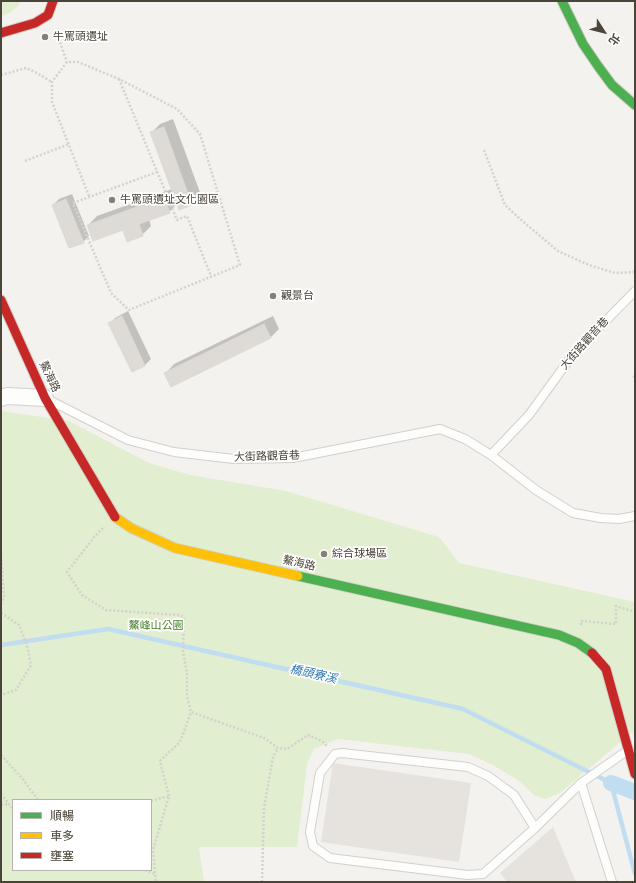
<!DOCTYPE html>
<meta charset="utf-8">
<style>
body{margin:0}
#map{position:relative;width:636px;height:883px;overflow:hidden;background:#f4f2ee;font-family:"Nunito Sans","Noto Sans TC",sans-serif}
canvas{display:block}
.frame{position:absolute;inset:0;border:2px solid #4b4439;pointer-events:none}
.legend{position:absolute;left:12px;top:799px;width:140px;height:72px;box-sizing:border-box;background:#fff;border:1px solid #b7b4b0;margin:0;padding:5px 7px;list-style:none;font-size:12px;color:#4b4439}
.legend li{display:flex;align-items:center;gap:8px;height:20px}
.legend b{width:20px;border:1px solid #b7b4b0}
.north{position:absolute;left:584px;top:12px;width:40px;height:40px;-webkit-text-stroke:3px #fff;paint-order:stroke;rotate:126deg;font-size:11px;font-weight:700;line-height:16px;text-align:center;color:#4b4439}
.north::after{content:'';display:block;margin:auto;width:14px;height:18px;background:#4b4439;clip-path:polygon(50% 0,100% 100%,50% 72%,0 100%)}
</style>
<div id="map">
<canvas width="636" height="883"></canvas>
<div class="frame"></div>
<ul class="legend">
<li><b style="height:5px;background:#4caf50"></b>順暢</li>
<li><b style="height:5px;background:#ffc107"></b>車多</li>
<li><b style="height:5px;background:#c62828"></b>壅塞</li>
</ul>
<div class="north">北</div>
</div>
<script>
const c = document.querySelector('canvas').getContext('2d');
c.lineJoin = 'round';
function fillPath(path, color) { c.fillStyle = color; c.fill(path, 'evenodd'); }
const poly = rows => new Path2D(rows.map(r => 'M' + r).join(''));
function trace(path, color, width, dash) { c.strokeStyle = color; c.lineWidth = width; c.lineCap = dash ? 'butt' : 'round'; c.setLineDash(dash || []); c.stroke(path); }
function label(font, color, halo, rows, align = 'center') {
  c.font = font + ' "Nunito Sans","Noto Sans TC",sans-serif'; c.lineWidth = 3.5; c.setLineDash([]); c.textBaseline = 'middle'; c.strokeStyle = halo; c.fillStyle = color; for (const [text, x, y, turn = 0] of rows) {
    c.save(); c.translate(x, y); c.rotate((+turn || 0) * Math.PI / 180); c.textAlign = isNaN(turn) ? turn : align; if (halo) c.strokeText(text, 0, 0); c.fillText(text, 0, 0); c.restore();
  }
}
fillPath(poly([
 [1,1,20,1,19,5,10,13,1,16],
 [1,411,69,421,149,463,190,475,286,491,439,537,459,563,635,602,635,742,632,732,560,793,545,799,534,795,519,781,493,765,469,754,338,739,314,749,307,764,297,847,199,847,204,882,1,882],
 [13,800,151,800,151,870,13,870]
]), '#e1eecf');
fillPath(poly([
 [333,763,471,783,459,862,321,842],
 [553,827,576,882,507,882,500,873]
]), '#e6e3df');
fillPath(poly([
 [173,119,201,195,192,204,179,209,177,204,169,212,149,219,151,226,142,235,123,228,88,225,97,216,172,189,151,133,160,124],
 [72,194,89,236,83,242,53,205,59,199],
 [128,311,151,359,145,365,132,371,110,323,115,318],
 [273,316,279,329,270,338,166,373,174,364]
]), '#0003');
trace(poly([
 [1,645,108,629,463,709,611,783,635,874]
]), '#c0ddf1', 4.5);
trace(poly([
 [611,783,635,792]
]), '#c0ddf1', 16);
const building = poly([
 [164,127,192,205,179,210,150,132,164,127],
 [164,197,170,213,139,224,143,236,127,242,123,230,93,241,87,225,164,197],
 [66,199,84,243,69,248,52,205,66,199],
 [122,316,145,366,132,372,108,323,122,316],
 [264,324,271,338,171,387,164,373,264,324]
]);
fillPath(building, '#dedbd6');
trace(building, '#dcd9d4', 1);
const lane = poly([
 [53,402,128,440,174,452,234,459,293,458,440,429,465,439,491,455,536,490,573,513,601,518,619,519,635,516],
 [491,455,529,415,574,353,635,291],
 [581,783,612,882],
 [535,828,514,795,488,776,468,767,342,753,335,754,320,773,310,832,313,846,330,858,468,875,483,874,535,828,581,783,628,750]
]);
const street = poly([
 [1,398,7,396,45,398]
]);
const fast = poly([
 [562,1,583,44,598,66,612,85,635,105],
 [298,576,559,635,578,643,592,653]
]);
const slow = poly([
 [115,517,131,528,175,548,298,576]
]);
const jam = poly([
 [1,33,35,23,48,15,53,1],
 [1,300,45,398,115,517],
 [592,653,606,669,635,774]
]);
trace(lane, '#d2d0cb', 10);
trace(street, '#d2d0cb', 18);
trace(fast, '#d3cfc5', 11);
trace(slow, '#d3cfc5', 11);
trace(jam, '#d3cfc5', 11);
trace(poly([
 [56,31,67,62],
 [1,75,26,68,35,72,52,82],
 [119,79,177,220,187,216,211,276],
 [484,150,505,205,520,219,558,251,589,265,615,273,635,272],
 [25,161,69,144],
 [89,196,52,102,52,82,67,62,78,62,119,79,177,109,200,134,240,265,129,310,111,293,73,203,157,172],
 [633,377,635,376],
 [103,528,95,536,67,572,82,595,106,610,179,615,184,617,183,652,187,673,187,697,191,712,264,738,278,748,287,749,308,735,322,741,328,747],
 [1,555,4,597,1,604],
 [1,613,19,625,27,645,31,665,16,690,1,695],
 [581,625,581,621,616,624,616,606,635,612],
 [1,755,22,778,38,800],
 [1,794,13,809],
 [169,796,160,761,180,742,191,712],
 [151,801,169,796,153,850,156,882],
 [1,805,9,804],
 [145,870,155,874],
 [262,882,264,808,273,757,278,748]
]), '#d3d2cc', 2.5, [2, 2]);
trace(lane, '#fdfdfc', 8);
trace(street, '#fdfdfc', 16);
trace(fast, '#4caf50', 9);
trace(slow, '#ffc107', 9);
trace(jam, '#c62828', 9);
for (const [x, y, r, color] of [
 [45,37,4,"#868178"],
 [112,200,4,"#868178"],
 [273,296,4,"#868178"],
 [324,554,4,"#868178"]
]) { const dot = new Path2D(); dot.arc(x, y, r, 0, 2 * Math.PI); c.fillStyle = color; c.fill(dot); trace(dot, '#fff', 1.5); }
label('11px', '#4b4439', '#fff', [
 ["牛罵頭遺址",53,37],
 ["牛罵頭遺址文化園區",120,200],
 ["觀景台",281,296],
 ["綜合球場區",332,554]
], 'left');
label('11px', '#4b4439', '#fff', [
 ["大街路觀音巷",585,344,-48],
 ["鰲海路",49,377,65],
 ["大街路觀音巷",267,457,-2],
 ["鰲海路",299,564,13]
]);
label('11px', '#4a7f2a', '#fff', [
 ["鰲峰山公園",156,626]
]);
label('italic 12px', '#2e7ab2', '#fff', [
 ["橋頭寮溪",313,675,13]
]);
</script>
